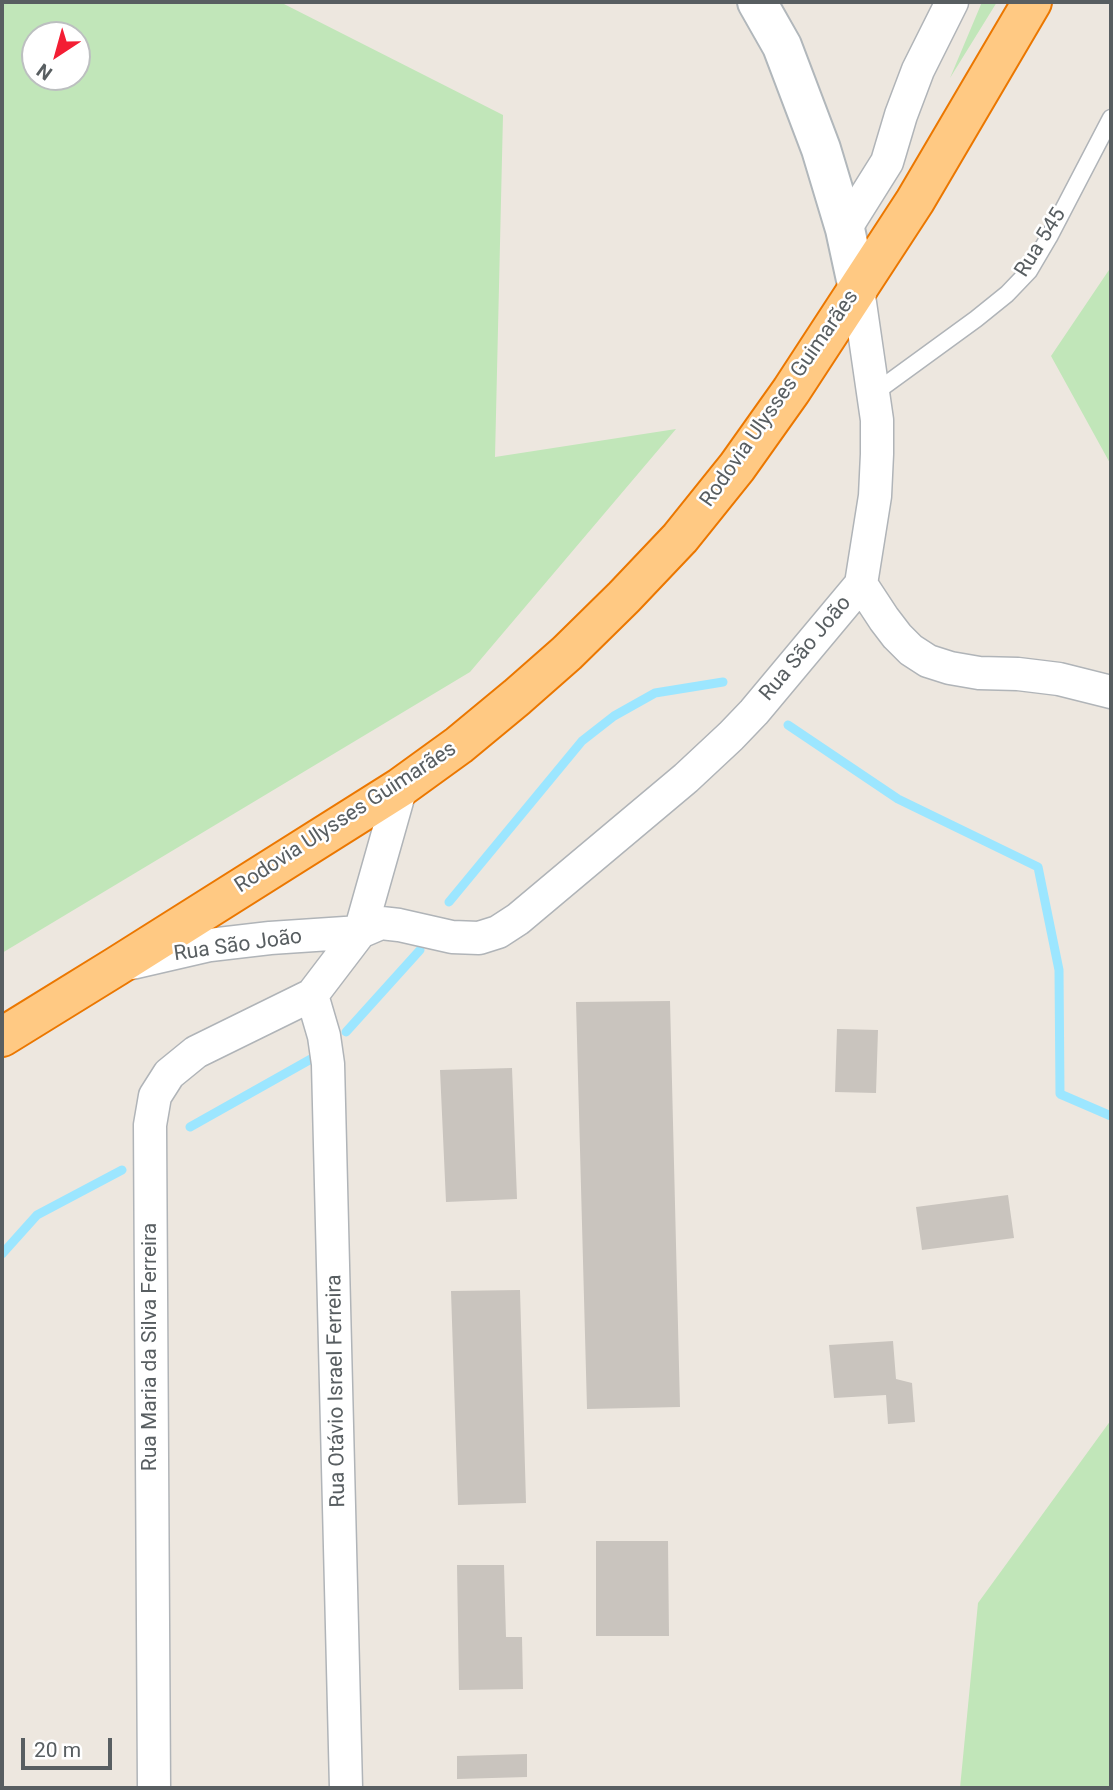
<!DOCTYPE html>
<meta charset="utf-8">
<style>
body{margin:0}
#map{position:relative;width:1113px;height:1790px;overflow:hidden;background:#ede7df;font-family:Roboto,sans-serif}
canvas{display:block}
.frame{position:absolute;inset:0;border:4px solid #585e61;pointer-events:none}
.north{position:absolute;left:21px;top:21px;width:70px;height:70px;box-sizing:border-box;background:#fff;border:2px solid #bcbfc0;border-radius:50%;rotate:216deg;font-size:19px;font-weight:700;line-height:28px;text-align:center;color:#585e61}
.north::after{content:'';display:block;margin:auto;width:24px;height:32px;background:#f31e34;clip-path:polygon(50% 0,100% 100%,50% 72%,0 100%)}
.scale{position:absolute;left:21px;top:1738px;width:91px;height:32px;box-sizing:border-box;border:4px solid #585e61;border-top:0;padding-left:9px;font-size:21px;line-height:24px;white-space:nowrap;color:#585e61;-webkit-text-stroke:5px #fff;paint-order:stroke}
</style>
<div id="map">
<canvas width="1113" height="1790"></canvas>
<div class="frame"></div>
<div class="north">N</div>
<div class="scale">20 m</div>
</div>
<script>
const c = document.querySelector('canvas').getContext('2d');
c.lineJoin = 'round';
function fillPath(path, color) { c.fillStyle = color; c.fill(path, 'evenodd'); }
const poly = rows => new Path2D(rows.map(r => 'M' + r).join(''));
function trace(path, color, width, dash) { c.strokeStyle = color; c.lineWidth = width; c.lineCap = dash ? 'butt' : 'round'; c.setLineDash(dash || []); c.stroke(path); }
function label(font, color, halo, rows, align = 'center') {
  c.font = font + ' Roboto,sans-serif'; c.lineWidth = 5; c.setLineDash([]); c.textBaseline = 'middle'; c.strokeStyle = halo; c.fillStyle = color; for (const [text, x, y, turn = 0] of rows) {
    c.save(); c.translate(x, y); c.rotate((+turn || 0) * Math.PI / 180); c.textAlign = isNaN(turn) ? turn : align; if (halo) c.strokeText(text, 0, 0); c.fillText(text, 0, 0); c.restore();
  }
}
fillPath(poly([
 [2,2,280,2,503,115,495,457,676,429,470,672,2,953],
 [77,35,77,77,35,77,35,35],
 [982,2,997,2,950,78],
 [1111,267,1111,465,1051,356],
 [1111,1420,1111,1788,960,1788,978,1603]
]), '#c1e6b9');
trace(poly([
 [788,725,898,799,1038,867,1059,970,1060,1094,1111,1116],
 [449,902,582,741,614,716,655,693,723,682],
 [346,1032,420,950],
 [190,1127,311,1059],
 [2,1254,37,1215,122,1170]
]), '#9ce6ff', 9);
fillPath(poly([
 [670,1001,680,1407,587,1409,576,1002],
 [837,1029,878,1030,876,1093,835,1092],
 [512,1068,517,1199,446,1202,440,1070],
 [1008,1195,1014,1238,922,1250,916,1207],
 [520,1290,526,1503,458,1505,451,1291],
 [893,1341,896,1379,912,1383,915,1422,888,1424,886,1395,834,1398,829,1345],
 [596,1541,668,1541,669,1636,596,1636],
 [457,1565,504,1565,506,1637,522,1637,523,1689,459,1690],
 [527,1754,527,1777,457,1779,457,1756]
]), '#c9c4be');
const lane = poly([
 [873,394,976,319,1007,294,1029,271,1049,237,1111,118]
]);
const street = poly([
 [845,229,887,162,901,115,918,70,952,2],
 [861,584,884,619,897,636,911,650,928,661,950,668,979,673,1018,674,1059,679,1111,692],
 [132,963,210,945,270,938,360,932,401,787],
 [312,995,324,1036,328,1064,346,1788],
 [154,1788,150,1125,155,1096,169,1074,196,1052,312,995,360,932,381,923,399,925,452,937,479,938,498,932,518,919,686,778,731,736,754,712,861,584,875,496,877,454,877,420,858,289]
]);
const secondary = poly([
 [757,2,782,46,821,149,845,229,858,289]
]);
const highway = poly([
 [2,1037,117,966,401,787,459,745,517,697,567,653,624,597,680,538,737,467,791,391,915,201,1032,2]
]);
trace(lane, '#b0b4b8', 19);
trace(street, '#b0b4b8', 35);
trace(secondary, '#b1b7bb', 42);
trace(highway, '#eb7700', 42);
trace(lane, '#fff', 16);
trace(street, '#fff', 32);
trace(secondary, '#fff', 38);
trace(highway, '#ffc983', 38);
label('21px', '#585e61', '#fff', [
 ["Rua 545",1041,243,-58],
 ["Rodovia Ulysses Guimarães",780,399,-55],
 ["Rua São João",806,649,-50],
 ["Rodovia Ulysses Guimarães",346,818,-33],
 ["Rua São João",238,946,-8],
 ["Rua Maria da Silva Ferreira",151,1347,-90],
 ["Rua Otávio Israel Ferreira",337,1391,-91]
]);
</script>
